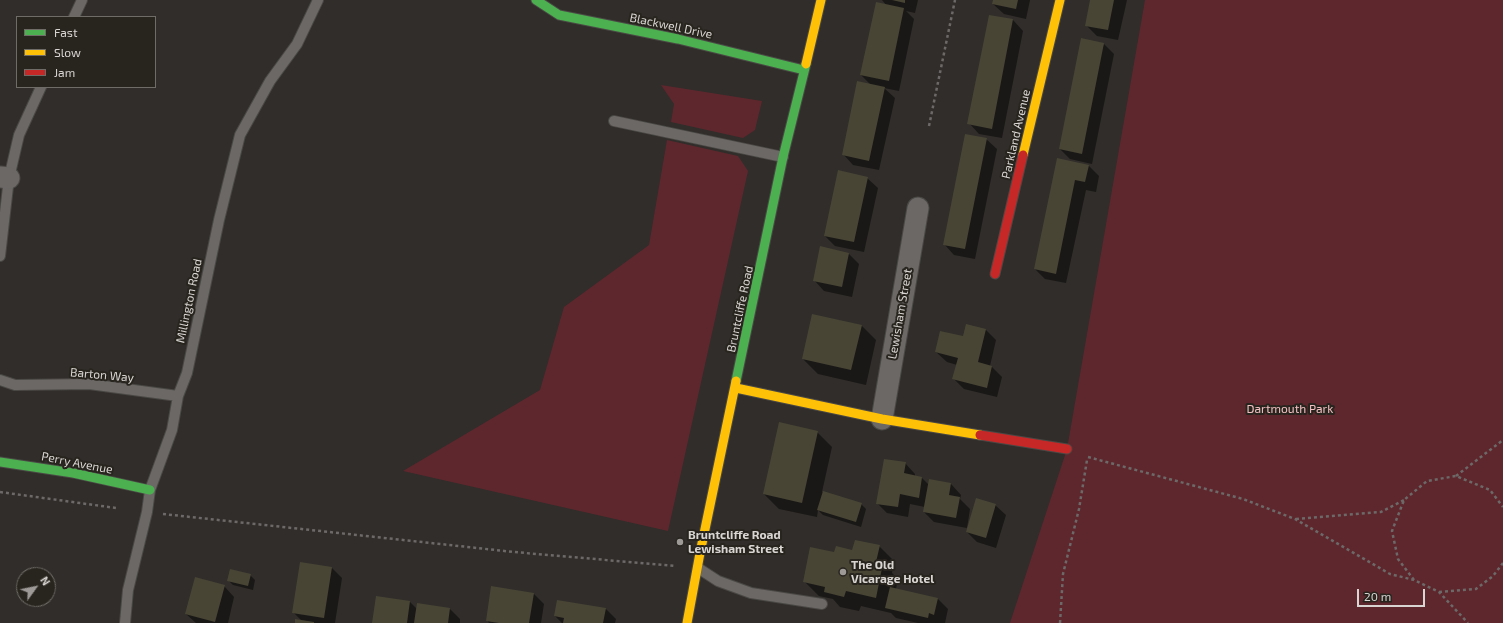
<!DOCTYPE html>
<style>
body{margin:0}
#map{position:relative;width:1503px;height:623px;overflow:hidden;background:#302d2a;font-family:"Exo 2",sans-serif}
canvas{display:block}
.legend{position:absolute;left:16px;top:16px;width:140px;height:72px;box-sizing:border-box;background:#28241e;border:1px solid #6f6b66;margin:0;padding:5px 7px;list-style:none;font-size:12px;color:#d9d5d2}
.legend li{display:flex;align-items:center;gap:8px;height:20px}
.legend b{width:20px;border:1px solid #6f6b66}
.north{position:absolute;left:16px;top:567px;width:40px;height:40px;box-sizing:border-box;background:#28241e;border:1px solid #6f6b66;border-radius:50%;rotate:57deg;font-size:11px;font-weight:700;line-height:16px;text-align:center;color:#d9d5d2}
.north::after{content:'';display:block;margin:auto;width:14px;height:18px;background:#9e9a97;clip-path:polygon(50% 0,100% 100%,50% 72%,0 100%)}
.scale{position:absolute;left:1357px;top:589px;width:68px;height:18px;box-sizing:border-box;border:2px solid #d9d5d2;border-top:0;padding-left:5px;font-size:12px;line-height:14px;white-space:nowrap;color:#d9d5d2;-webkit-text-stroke:3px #28241e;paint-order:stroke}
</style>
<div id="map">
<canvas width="1503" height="623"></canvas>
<ul class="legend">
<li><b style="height:5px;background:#4caf50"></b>Fast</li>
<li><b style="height:5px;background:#ffc107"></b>Slow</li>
<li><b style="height:5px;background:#c62828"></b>Jam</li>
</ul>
<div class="north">N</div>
<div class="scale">20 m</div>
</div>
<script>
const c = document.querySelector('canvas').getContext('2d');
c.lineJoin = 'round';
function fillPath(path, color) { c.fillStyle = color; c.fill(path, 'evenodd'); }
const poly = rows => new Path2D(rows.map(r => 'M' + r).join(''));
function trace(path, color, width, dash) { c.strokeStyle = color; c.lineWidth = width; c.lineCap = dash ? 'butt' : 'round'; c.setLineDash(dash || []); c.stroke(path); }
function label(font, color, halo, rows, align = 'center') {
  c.font = font + ' "Exo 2",sans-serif'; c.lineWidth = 4; c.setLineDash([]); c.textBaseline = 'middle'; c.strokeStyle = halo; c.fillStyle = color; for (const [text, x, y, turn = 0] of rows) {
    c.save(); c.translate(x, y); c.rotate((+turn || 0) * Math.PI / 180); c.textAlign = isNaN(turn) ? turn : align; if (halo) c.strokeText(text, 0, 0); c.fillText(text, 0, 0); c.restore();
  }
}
fillPath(poly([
 [1145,0,1503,0,1503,623,1010,623,1067,449],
 [661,85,762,101,755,130,743,138,671,122,674,104],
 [667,140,738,156,748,171,668,531,403,471,540,390,564,307,649,245]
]), '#5e272d');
fillPath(poly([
 [882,0,918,0,915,13,906,11,914,19,899,91,884,88,895,98,879,170,853,165,843,154,871,85,861,75,887,6],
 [994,0,1030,0,1026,19,1004,14,993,4],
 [1091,0,1127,0,1118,40,1097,36,1086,25],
 [990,16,1013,20,1023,31,1002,138,979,134,969,123],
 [1104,44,1114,54,1092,164,1070,159,1060,149],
 [986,139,997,149,975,259,954,255,944,244],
 [1058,159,1089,166,1099,176,1096,192,1086,190,1066,283,1045,279,1035,269],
 [867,178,878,188,864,252,835,246,825,236],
 [849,254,859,264,852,297,824,291,814,280],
 [861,325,876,340,866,385,818,374,803,359],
 [986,330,996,340,990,366,992,367,1002,377,997,397,964,389,954,379,957,365,947,362,936,352,964,338],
 [817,432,832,447,822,492,861,504,866,509,861,527,823,515,818,510,817,517,779,509,764,494],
 [905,463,915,474,915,477,922,478,929,485,951,484,961,495,960,499,970,509,967,528,934,522,924,512,925,507,910,504,908,517,887,513,877,503],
 [995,505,1006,515,996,548,977,542,967,532],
 [879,546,894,561,892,573,898,579,896,589,938,599,948,609,945,623,918,623,896,618,891,613,861,606,859,611,840,607,833,599,819,596,804,581,835,553],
 [332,568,342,578,335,623,296,623,302,621,293,612],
 [250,575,255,580,253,590,233,585,228,580],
 [224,586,234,597,228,623,196,623,186,614],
 [534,594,544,604,541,623,489,623,487,620],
 [410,602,417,609,418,604,450,609,460,619,460,623,373,623],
 [606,609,616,619,615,623,562,623,555,616]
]), '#0007');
fillPath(poly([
 [892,0,905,0,905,3],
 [993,0,1018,0,1016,9,992,4],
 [1090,0,1114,0,1108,30,1085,26],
 [876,2,904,8,889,81,860,75],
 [989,15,1013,19,992,129,967,124],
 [1081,38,1104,43,1082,154,1059,149],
 [857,81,885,87,869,161,842,155],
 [965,134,987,138,965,249,943,245],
 [1057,158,1089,165,1085,182,1075,180,1056,274,1034,269],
 [838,170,868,177,854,242,824,236],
 [820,246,849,253,842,287,813,281],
 [812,314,862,325,851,370,802,359],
 [966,324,986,329,978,362,992,366,987,388,952,379,958,358,935,352,940,331,963,336],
 [779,422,818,431,802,503,763,494],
 [884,459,906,462,904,473,922,477,919,498,900,494,898,507,876,504],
 [929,479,951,483,949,495,960,497,956,518,923,512],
 [823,491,862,503,856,522,817,510],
 [976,498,996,504,986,538,966,532],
 [855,540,880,545,876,562,883,563,876,598,846,591,844,597,824,592,825,587,803,582,810,547,834,552,836,546,852,550],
 [300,562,332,567,324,618,292,613],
 [230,569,251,574,248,586,227,581],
 [195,577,225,585,215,622,185,614],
 [491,586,534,593,529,623,499,623,486,621],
 [890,587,938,598,934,615,929,613,928,618,885,608],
 [376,596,410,601,407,623,372,623],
 [557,600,606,608,603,623,563,623,564,618,554,616],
 [417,603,450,608,448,623,414,623],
 [295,619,314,622,314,623,295,623]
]), '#484535');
const lane = poly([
 [74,17,82,0],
 [614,121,783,157],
 [0,256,9,178,19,135,41,87],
 [0,380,15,385,89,384,178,396],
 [698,568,718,581,751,593,822,604],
 [125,623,128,590,147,512,150,490,172,430,178,396,187,373,219,220,240,135,270,81,297,44,318,0]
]);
const street = poly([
 [0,177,9,178],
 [882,419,918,208]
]);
const fast = poly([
 [536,0,559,15,678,39,804,70],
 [736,381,783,157,806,64],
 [0,462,73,473,150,490]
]);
const slow = poly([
 [806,64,821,0],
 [1023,155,1060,0],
 [736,388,882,419,980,435],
 [687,623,700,553,736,381]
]);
const jam = poly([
 [995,274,1023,155],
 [980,435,1067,449]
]);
trace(lane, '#4a4845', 12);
trace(street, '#4a4845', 23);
trace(fast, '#4a4845', 11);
trace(slow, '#4a4845', 11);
trace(jam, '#4a4845', 11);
trace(poly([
 [929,126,955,0],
 [1088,457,1243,499,1295,519,1390,574,1414,580,1439,592,1468,623],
 [1456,476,1503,440],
 [0,492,116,508],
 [163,514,514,552,675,566],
 [1296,519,1381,512,1404,500],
 [1414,580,1398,559,1392,531,1404,500,1427,481,1456,476,1490,490,1503,507],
 [1439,592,1476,589,1493,576,1503,563],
 [1060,623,1063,574,1079,509,1087,460]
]), '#6c6968', 2.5, [3, 3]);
trace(lane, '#6b6866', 10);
trace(street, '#6b6866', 21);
trace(fast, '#4caf50', 9);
trace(slow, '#ffc107', 9);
trace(jam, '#c62828', 9);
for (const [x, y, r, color] of [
 [680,542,4,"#9e9a97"],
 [843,572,4,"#9e9a97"]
]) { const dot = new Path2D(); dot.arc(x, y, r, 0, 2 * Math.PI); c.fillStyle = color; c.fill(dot); trace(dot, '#28241e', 1.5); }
label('12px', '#d9d5d2', '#28241e', [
 ["Blackwell Drive",671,26,12],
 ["Parkland Avenue",1016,134,-77],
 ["Millington Road",189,301,-78],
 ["Bruntcliffe Road",740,309,-78],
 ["Lewisham Street",900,314,-80],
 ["Barton Way",102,375,5],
 ["Perry Avenue",77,463,11]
]);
label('12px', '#f3c0c2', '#28241e', [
 ["Dartmouth Park",1290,409]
]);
label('bold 12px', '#d9d5d2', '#28241e', [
 ["Bruntcliffe Road",688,535],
 ["Lewisham Street",688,549],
 ["The Old",851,565],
 ["Vicarage Hotel",851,579]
], 'left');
</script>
